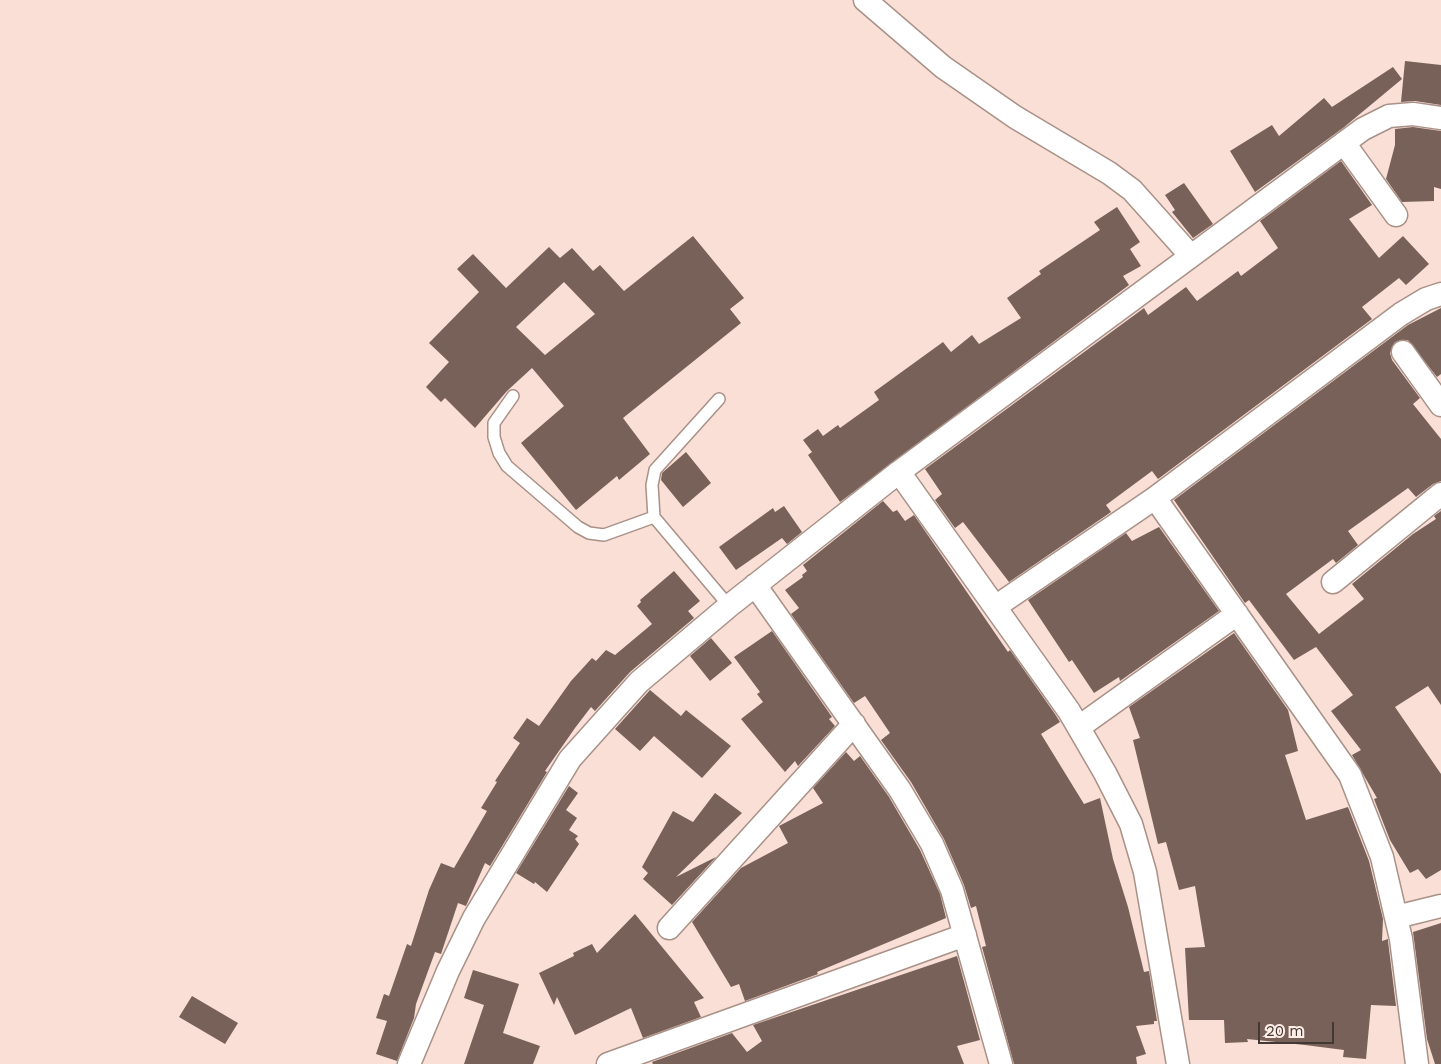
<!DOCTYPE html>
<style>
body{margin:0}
#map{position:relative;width:1441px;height:1064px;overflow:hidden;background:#f9dfd5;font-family:"Work Sans",sans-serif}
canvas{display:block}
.scale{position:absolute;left:1258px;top:1022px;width:76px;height:22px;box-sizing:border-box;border:2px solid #423834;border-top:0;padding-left:6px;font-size:15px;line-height:18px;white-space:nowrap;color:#423834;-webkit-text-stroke:4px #ffeee8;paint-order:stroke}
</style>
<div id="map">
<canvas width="1441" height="1064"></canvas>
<div class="scale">20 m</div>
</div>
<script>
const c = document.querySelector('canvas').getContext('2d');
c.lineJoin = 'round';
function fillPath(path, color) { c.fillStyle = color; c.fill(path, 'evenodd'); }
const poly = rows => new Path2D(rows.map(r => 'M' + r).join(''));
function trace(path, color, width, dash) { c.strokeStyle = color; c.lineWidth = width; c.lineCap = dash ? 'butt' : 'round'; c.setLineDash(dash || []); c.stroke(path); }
fillPath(poly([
 [1405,61,1441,65,1441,105,1415,101,1401,102],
 [1393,67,1402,79,1343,128,1255,192,1230,151,1272,125,1279,136,1324,98,1332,107],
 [1413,127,1441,131,1441,189,1434,187,1434,201,1402,202,1386,179,1395,145,1395,129],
 [1341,161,1372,205,1349,219,1379,258,1403,236,1429,264,1406,285,1399,278,1362,307,1372,319,1158,479,1152,471,1106,505,1111,512,1009,582,963,522,955,528,935,500,942,494,925,469,1144,308,1148,315,1186,287,1197,301,1238,271,1241,276,1278,248,1260,221],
 [1184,183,1213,224,1193,238,1172,212,1175,210,1165,195],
 [1117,207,1140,242,1130,249,1141,266,1123,276,1129,285,840,502,808,455,812,452,803,440,818,429,823,436,838,425,840,428,879,400,874,392,943,342,951,352,972,335,979,344,1021,318,1007,298,1041,274,1039,271,1100,230,1094,222],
 [693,236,744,298,730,309,741,323,623,418,650,454,619,480,617,476,576,510,521,443,564,406,532,368,507,391,475,428,445,398,441,402,426,387,449,362,429,343,479,292,457,269,473,254,506,288,549,247,560,258,572,248,593,271,600,265,624,291],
 [564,282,595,314,545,355,516,327],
 [1441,308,1441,374,1437,377,1408,340,1395,342,1390,353,1392,360,1420,398,1413,404,1441,439,1441,481,1433,484,1416,497,1408,488,1348,531,1358,545,1336,563,1333,559,1286,594,1319,634,1364,599,1352,584,1413,534,1436,519,1434,516,1441,511,1441,705,1428,686,1395,707,1441,774,1441,870,1426,879,1418,869,1410,873,1390,840,1374,799,1377,798,1352,755,1361,750,1331,711,1353,695,1316,647,1294,660,1249,600,1245,603,1174,500,1408,325],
 [686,452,711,483,683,507,661,480,662,473],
 [883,501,893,512,897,510,905,521,914,515,1008,652,1010,650,1055,714,1060,722,1041,734,1084,804,1100,798,1113,859,1128,907,1144,972,1149,971,1157,1021,1154,1021,1154,1024,1136,1026,1146,1054,1136,1057,1137,1064,1014,1064,982,947,986,946,976,906,971,908,964,885,944,839,911,782,881,740,890,733,865,696,854,703,791,614,799,608,785,590,803,577,802,575,807,571,803,565],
 [784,506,802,532,787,544,782,538,736,570,719,547,773,508,775,512],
 [1159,527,1219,611,1120,681,1119,677,1094,693,1072,660,1069,662,1028,600,1126,533,1132,541],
 [674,571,700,601,688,611,694,618,630,672,595,711,591,707,575,728,545,771,547,772,490,866,485,863,466,906,458,903,441,954,435,952,416,1004,414,1018,397,1061,376,1054,387,1021,376,1018,384,994,389,996,407,944,411,946,429,890,441,863,454,868,487,811,481,808,497,782,495,781,520,743,513,738,527,718,539,726,571,681,592,658,596,661,606,650,615,655,652,624,637,606,641,602,640,600],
 [772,631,832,717,829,719,835,726,798,766,795,761,785,772,741,719,763,702,757,694,760,692,734,657],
 [1234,633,1288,710,1298,751,1285,755,1306,820,1348,807,1369,861,1383,919,1382,941,1388,939,1388,941,1396,1006,1371,1005,1366,1059,1343,1057,1344,1050,1305,1045,1247,1039,1248,1042,1225,1043,1224,1020,1189,1020,1185,948,1205,947,1195,886,1179,890,1166,842,1158,844,1133,740,1140,738,1129,707],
 [711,638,732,663,710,681,690,656],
 [650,690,681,716,686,710,731,746,702,778,654,736,640,751,615,729],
 [846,752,854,761,860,756,889,797,920,850,940,894,946,918,817,972,818,974,745,1001,739,984,731,987,692,922,741,868,788,843,779,826,823,803,813,788],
 [569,786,578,793,566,810,577,818,569,830,578,836,575,839,579,844,547,892,535,882,534,884,516,873],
 [715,793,742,813,676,877,716,857,672,905,643,879,648,873,642,867,673,811,693,822],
 [635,914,704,998,694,1002,701,1017,643,1038,631,1008,575,1035,557,997,554,1005,539,973,574,956,573,953,592,944,597,953],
 [1441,923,1441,1064,1435,1064,1427,1039,1413,932],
 [957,956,980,1040,957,1046,964,1064,653,1064,652,1062,732,1033,747,1052,762,1041,753,1025],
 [473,970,519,984,503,1033,540,1046,533,1064,464,1064,484,1005,464,998],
 [192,996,238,1023,225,1044,179,1017]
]), '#776158');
const lane = poly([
 [513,396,494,423,494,437,499,453,507,466,578,527,589,533,604,535,654,517,729,606],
 [654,517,652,485,655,470,719,399]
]);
const street = poly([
 [865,0,943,67,1015,117,1109,173,1132,190,1191,256],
 [1344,143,1396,215],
 [1403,352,1441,405],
 [899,472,1069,711,1105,773,1131,824,1145,872,1178,1064],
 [1155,498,1350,775,1382,857,1401,939,1417,1064],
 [1333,582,1441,494],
 [755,585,900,790,932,844,952,890,1001,1064],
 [995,607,1155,498,1401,314,1426,299,1441,294],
 [1079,727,1237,614],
 [1396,917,1441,906],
 [669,928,854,724],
 [409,1064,448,971,474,918,570,759,639,682,729,606,899,472,1363,129,1389,116,1413,114,1441,118],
 [608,1064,965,935]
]);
trace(lane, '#a99187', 14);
trace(street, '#a99187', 25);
trace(lane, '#fff', 11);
trace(street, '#fff', 22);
</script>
